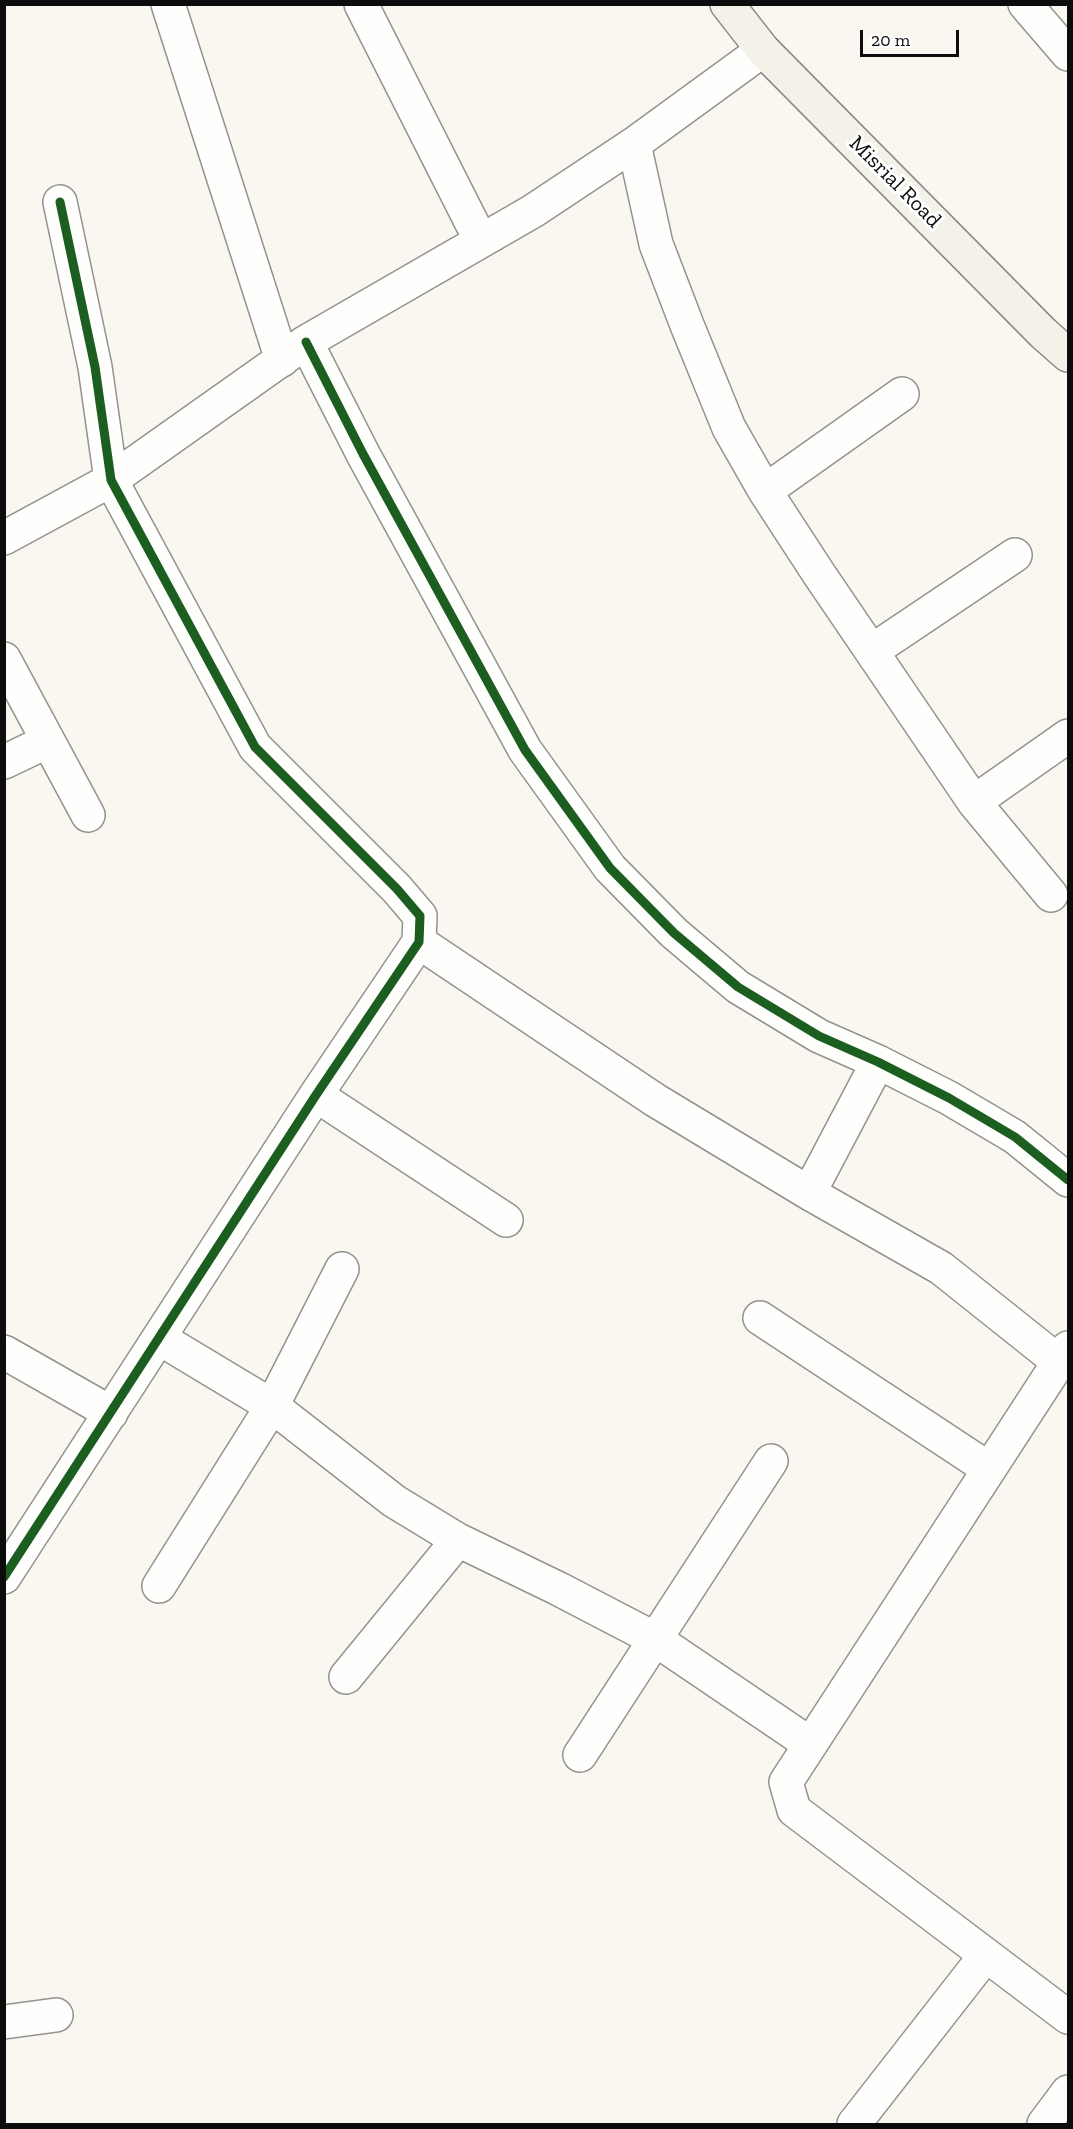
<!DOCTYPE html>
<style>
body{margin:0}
#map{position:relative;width:1073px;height:2129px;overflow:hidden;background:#faf7f0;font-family:"Zilla Slab",serif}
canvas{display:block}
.frame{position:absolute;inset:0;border:6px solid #0c0c0c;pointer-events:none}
.scale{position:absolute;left:860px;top:30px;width:99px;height:27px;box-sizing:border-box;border:3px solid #0c0c0c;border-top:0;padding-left:8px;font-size:18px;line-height:21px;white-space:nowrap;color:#0c0c0c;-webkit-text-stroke:4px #fff;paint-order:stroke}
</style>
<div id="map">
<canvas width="1073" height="2129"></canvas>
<div class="frame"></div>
<div class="scale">20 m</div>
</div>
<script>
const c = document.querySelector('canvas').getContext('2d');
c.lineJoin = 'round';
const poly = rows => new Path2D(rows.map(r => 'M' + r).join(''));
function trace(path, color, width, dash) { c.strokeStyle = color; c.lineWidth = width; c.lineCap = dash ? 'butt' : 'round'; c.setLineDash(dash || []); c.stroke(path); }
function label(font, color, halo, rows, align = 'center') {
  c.font = font + ' "Zilla Slab",serif'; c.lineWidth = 6; c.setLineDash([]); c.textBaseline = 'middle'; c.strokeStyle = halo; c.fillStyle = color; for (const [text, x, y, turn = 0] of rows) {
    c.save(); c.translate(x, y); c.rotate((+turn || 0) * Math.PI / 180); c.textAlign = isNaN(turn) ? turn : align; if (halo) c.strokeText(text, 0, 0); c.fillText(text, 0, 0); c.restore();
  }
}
const minor = poly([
 [168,4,282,360],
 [361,4,481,241],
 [1025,4,1068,54],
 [634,144,656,244,687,325,729,428,765,491,819,574,974,802,1051,895],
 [306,342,363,454,525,750,610,868,674,933,738,987,819,1036,878,1062,949,1098,1015,1137,1068,1180],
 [765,491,902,394],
 [4,538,111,480,306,342,533,211,634,144,763,50],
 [872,651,1015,555],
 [4,659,88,815],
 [4,762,48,741],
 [974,802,1068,736],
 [419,942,655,1100,809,1193,941,1268,1059,1362],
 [316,1095,506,1220],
 [809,1193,878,1062],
 [760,1318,989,1469],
 [159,1338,272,1406,394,1501,458,1540,559,1589,655,1639,810,1744],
 [1068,1348,786,1782,794,1810,1068,2017],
 [4,1352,111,1413],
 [4,1577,316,1095,419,942,420,916,397,889,255,747,111,480,95,367,60,202],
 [159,1586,272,1406,342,1269],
 [346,1677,458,1540],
 [580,1755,771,1461],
 [4,2022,56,2015],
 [854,2124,986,1955],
 [1044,2124,1068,2092]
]);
const secondary = poly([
 [727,4,763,50,1043,333,1068,355]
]);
trace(minor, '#93928f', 36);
trace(secondary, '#8a8885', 36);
trace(minor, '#fefefd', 33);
trace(secondary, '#f4f2e8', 33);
trace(poly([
 [306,342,363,454,525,750,610,868,674,933,738,987,819,1036,878,1062,949,1098,1015,1137,1068,1180],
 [4,1577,316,1095,419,942,420,916,397,889,255,747,111,480,95,367,60,202]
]), '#1b5e20', 9);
label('22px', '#0c0c0c', '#fff', [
 ["Misrial Road",895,182,45]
]);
</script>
